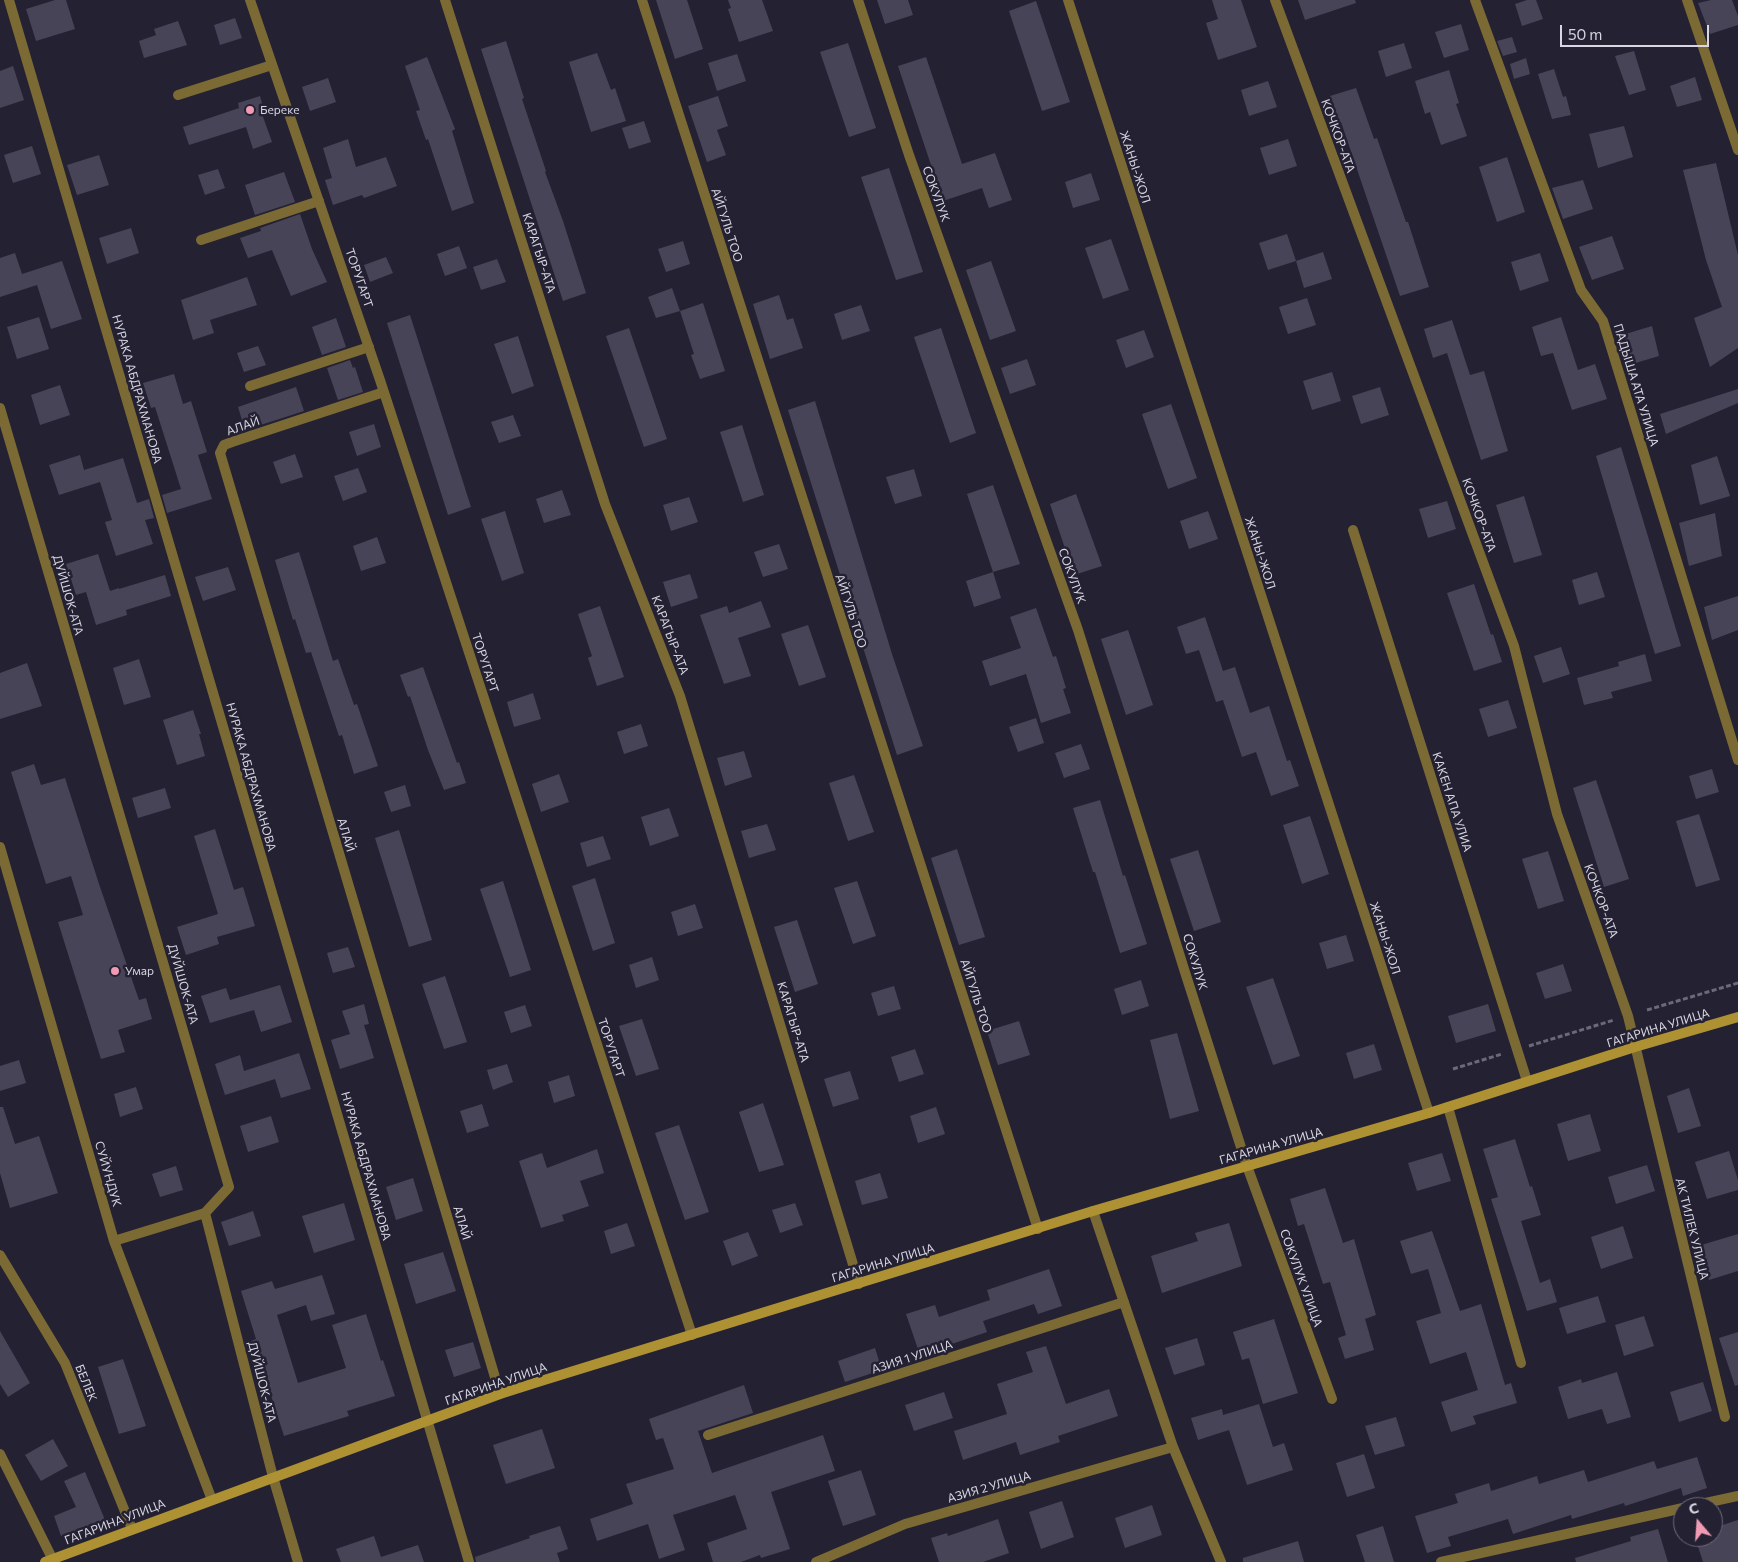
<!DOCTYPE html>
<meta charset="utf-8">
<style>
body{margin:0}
#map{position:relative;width:1738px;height:1562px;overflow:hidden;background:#242133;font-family:Commissioner,sans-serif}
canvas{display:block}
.north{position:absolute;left:1673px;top:1497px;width:50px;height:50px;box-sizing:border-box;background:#242133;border:1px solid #6c6979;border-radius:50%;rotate:342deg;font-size:14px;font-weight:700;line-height:20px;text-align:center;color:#d8d6e2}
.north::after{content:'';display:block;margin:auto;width:18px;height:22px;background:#f09ab4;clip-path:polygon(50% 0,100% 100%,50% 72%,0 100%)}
.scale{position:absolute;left:1560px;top:25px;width:149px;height:22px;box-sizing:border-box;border:2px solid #d8d6e2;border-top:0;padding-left:6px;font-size:15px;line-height:18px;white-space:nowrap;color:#d8d6e2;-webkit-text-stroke:4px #242133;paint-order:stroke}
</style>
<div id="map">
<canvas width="1738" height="1562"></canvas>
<div class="north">С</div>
<div class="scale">50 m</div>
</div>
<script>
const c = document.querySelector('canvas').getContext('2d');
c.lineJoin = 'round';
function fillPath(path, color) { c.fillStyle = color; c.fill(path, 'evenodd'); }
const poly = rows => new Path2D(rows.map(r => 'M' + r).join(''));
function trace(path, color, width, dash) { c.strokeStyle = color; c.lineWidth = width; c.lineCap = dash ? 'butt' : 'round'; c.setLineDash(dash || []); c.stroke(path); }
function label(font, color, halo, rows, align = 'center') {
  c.font = font + ' Commissioner,sans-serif'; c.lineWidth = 5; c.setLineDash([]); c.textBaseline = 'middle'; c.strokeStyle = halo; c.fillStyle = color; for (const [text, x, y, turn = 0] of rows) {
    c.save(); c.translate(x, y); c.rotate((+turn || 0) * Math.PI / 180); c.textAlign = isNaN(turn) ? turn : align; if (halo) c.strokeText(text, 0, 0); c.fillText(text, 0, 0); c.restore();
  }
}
fillPath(poly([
 [55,0,66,0,75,29,36,41,26,9],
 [656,0,687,0,703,49,675,59],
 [728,0,762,0,773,31,739,42,728,9,731,8],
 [877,0,908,0,913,15,885,24],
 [1212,0,1241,0,1257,47,1218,60,1206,23,1218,19],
 [1298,0,1355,0,1356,3,1305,20],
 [1527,0,1536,0,1543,19,1522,26,1515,4],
 [1711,0,1732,0,1738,16,1738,25,1710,34,1698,3],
 [1036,1,1070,102,1042,111,1009,11],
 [235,18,242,38,220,45,214,25],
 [178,21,187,45,144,58,139,41,156,35,154,29],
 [1461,24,1469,50,1444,58,1435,32],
 [1512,37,1517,52,1503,56,1497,41],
 [506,41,524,98,522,99,546,171,545,172,563,221,586,293,563,301,481,49],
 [848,43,876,128,849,137,820,52],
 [1404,43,1412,68,1386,77,1378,51],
 [1634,51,1646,90,1629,95,1615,56],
 [597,53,611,90,615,88,626,121,591,132,569,62],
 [737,54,746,81,717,91,708,63],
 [427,57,455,129,452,131,474,203,452,211,428,139,426,140,416,111,420,110,405,66],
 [926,57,962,164,995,153,1012,200,989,208,982,188,943,201,898,66],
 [1526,58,1530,74,1514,79,1510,64],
 [13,66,24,100,0,108,0,71],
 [1554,69,1563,97,1566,96,1571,115,1552,119,1538,74],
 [1449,70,1459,103,1456,104,1467,136,1441,145,1430,112,1425,114,1415,81],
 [1695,77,1702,100,1677,107,1670,86],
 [328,78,336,102,310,111,302,87],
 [1268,81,1277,107,1249,116,1241,90],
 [1356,88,1374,139,1377,138,1406,222,1408,222,1429,287,1400,296,1341,122,1339,122,1330,96],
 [260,96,265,113,262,114,272,142,253,149,246,127,189,145,183,127,239,108,238,103],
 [718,96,728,126,717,130,726,155,707,162,688,106],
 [644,121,651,142,629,149,622,128],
 [1624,126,1633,157,1598,168,1589,134],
 [348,139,356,167,386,157,397,186,364,198,362,195,333,205,325,180,332,178,323,148],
 [1288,139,1297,166,1269,175,1260,148],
 [32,146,41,174,13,183,4,155],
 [99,155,109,185,77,195,67,165],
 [1507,157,1525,212,1497,222,1479,167],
 [1716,163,1738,255,1738,348,1710,367,1694,318,1722,307,1706,260,1683,170],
 [889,168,923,272,896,280,861,177],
 [218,169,225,188,205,195,198,175],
 [284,172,295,202,255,215,245,185],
 [1091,173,1100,200,1073,208,1065,182],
 [1583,180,1593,209,1563,219,1552,188],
 [300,214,312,249,327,282,291,296,272,250,248,258,240,238,261,231,260,228],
 [131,228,139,253,107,264,99,238],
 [1287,234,1296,261,1268,270,1259,243],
 [1612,236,1624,269,1592,280,1579,247],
 [1111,239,1129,290,1103,299,1085,248],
 [683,241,690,264,666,272,658,249],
 [459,246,467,268,445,276,437,254],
 [1323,252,1332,279,1304,288,1296,261],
 [15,253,22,274,62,261,82,319,51,329,37,285,0,297,0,258],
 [1540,253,1549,281,1520,291,1511,262],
 [386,257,393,273,370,282,364,265],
 [497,259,506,282,481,290,473,267],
 [991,261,1016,331,990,340,966,270],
 [247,277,257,305,210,320,214,333,193,340,181,300],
 [672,288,680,311,656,318,648,297],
 [779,295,787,320,793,318,803,348,770,359,753,304],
 [1307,298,1316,325,1288,334,1279,307],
 [703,303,725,371,700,379,691,355,694,354,680,311],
 [861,305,870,331,842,340,834,314],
 [410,315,471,507,448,515,387,323],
 [39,317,49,349,17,359,7,327],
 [1561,317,1578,370,1595,364,1607,399,1572,410,1553,353,1541,356,1532,327],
 [336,318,346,347,322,355,312,327],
 [1452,320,1470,375,1484,371,1508,451,1481,460,1447,353,1433,358,1424,329],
 [1652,326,1659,356,1629,365,1619,336],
 [629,328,667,439,644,447,606,336],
 [941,328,976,433,950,443,914,337],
 [1144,330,1154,357,1126,368,1116,340],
 [518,336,534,386,512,394,494,344],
 [258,346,266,365,244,372,237,353],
 [1027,359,1036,385,1010,394,1001,368],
 [350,360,353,368,355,367,363,392,338,400,327,368],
 [1332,372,1341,401,1312,410,1303,381],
 [174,374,183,404,191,401,207,452,198,455,212,499,167,513,162,495,181,489,155,407,151,408,143,383],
 [60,385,70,415,40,425,31,395],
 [296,387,304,411,245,430,238,407],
 [1380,387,1389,415,1361,424,1352,396],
 [1738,389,1738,403,1666,434,1660,414],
 [815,401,892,654,923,746,897,755,788,410],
 [1171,404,1197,478,1168,489,1142,414],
 [513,415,521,436,499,443,491,422],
 [374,424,381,447,357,456,349,432],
 [742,425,764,495,743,502,720,432],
 [1621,447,1681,646,1655,654,1596,456],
 [295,454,303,477,281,484,273,462],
 [80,455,84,470,123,458,137,503,149,499,154,518,145,520,153,544,116,556,105,522,112,520,100,482,59,495,49,465],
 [1717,456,1730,496,1700,505,1691,465],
 [358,468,367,492,343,501,334,476],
 [914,469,922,496,895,504,886,477],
 [993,485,1020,564,993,572,1001,598,974,607,966,581,993,572,967,494],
 [562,490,571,515,544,523,536,499],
 [1076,494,1102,566,1074,575,1050,504],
 [1524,496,1542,555,1514,563,1496,505],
 [689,497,698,522,671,531,663,505],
 [1447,501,1456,529,1428,538,1419,509],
 [505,511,524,573,502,581,481,519],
 [1208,511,1218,539,1189,549,1180,521],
 [1715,513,1722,556,1689,566,1679,523],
 [377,537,386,563,361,571,353,546],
 [779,544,788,569,763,577,754,552],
 [299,552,333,661,338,659,354,705,357,704,378,766,354,774,342,735,339,736,311,652,306,653,295,619,293,620,275,560],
 [98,554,110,591,119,588,119,589,165,575,171,596,126,610,127,615,96,625,86,592,76,595,66,564],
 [228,567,236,590,203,601,195,577],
 [1597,572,1605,597,1579,605,1572,580],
 [690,574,698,598,671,607,663,582],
 [1474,584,1491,635,1493,634,1502,662,1474,671,1447,593],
 [1738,596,1738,630,1712,640,1704,607],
 [761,601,771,627,738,638,751,676,724,684,700,615,727,606,729,613],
 [600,606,624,677,597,686,588,658,592,656,578,614],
 [1036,608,1053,657,1056,656,1066,688,1063,689,1071,713,1041,723,1026,674,990,686,982,661,1021,648,1010,617],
 [1205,617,1223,671,1235,667,1250,713,1269,706,1287,761,1290,760,1299,786,1271,796,1256,752,1242,757,1223,700,1216,702,1199,650,1186,654,1177,627],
 [808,625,826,677,799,686,781,634],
 [1128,630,1153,705,1126,715,1101,639],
 [1561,647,1570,674,1543,683,1534,656],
 [1645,654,1652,681,1611,692,1613,698,1584,705,1577,678,1619,666,1618,662],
 [139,659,151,697,124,705,113,668],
 [27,663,42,706,0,719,0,673],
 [423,667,457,763,459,762,466,783,444,790,428,750,410,696,408,697,400,675],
 [533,693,541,719,514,727,507,702],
 [1508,700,1517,728,1488,737,1479,709],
 [193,710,201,734,199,734,205,756,177,765,163,720],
 [1036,718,1044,743,1018,752,1009,727],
 [641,724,648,746,624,754,617,732],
 [1081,744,1090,769,1064,778,1055,753],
 [744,751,752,777,725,786,717,758],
 [34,764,41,785,65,778,99,884,139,1000,146,998,152,1019,118,1030,125,1052,101,1059,58,922,83,915,71,876,46,884,11,772],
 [1712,769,1719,792,1696,799,1689,776],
 [559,774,569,802,541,812,532,784],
 [854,775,874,832,848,841,829,783],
 [1596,780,1629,879,1604,887,1573,788],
 [405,785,411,806,391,812,384,792],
 [165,788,171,808,138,818,132,798],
 [1100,800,1123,876,1125,875,1147,944,1120,953,1095,872,1093,872,1073,808],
 [669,808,679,836,650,846,641,817],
 [1699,814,1720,880,1696,887,1676,821],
 [1310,816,1329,874,1302,884,1283,825],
 [767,824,776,850,749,858,741,831],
 [215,829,234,890,243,887,255,926,217,937,219,944,186,955,177,927,218,914,194,836],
 [399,830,432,940,409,947,375,838],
 [603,836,611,859,587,867,580,843],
 [957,849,985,937,959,945,931,858],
 [1198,850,1221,922,1194,931,1170,859],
 [1548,851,1564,901,1538,909,1522,859],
 [595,878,615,943,593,951,572,886],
 [503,881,531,970,510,977,480,889],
 [857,881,876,936,853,944,834,888],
 [695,904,703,928,678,936,671,912],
 [797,920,818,984,795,992,774,927],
 [1346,935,1354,961,1327,969,1319,943],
 [348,947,355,967,333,973,327,953],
 [652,957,659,980,636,988,629,965],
 [1563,964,1572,991,1545,999,1536,973],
 [445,976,467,1042,444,1049,422,984],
 [1273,978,1300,1056,1273,1065,1246,987],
 [1141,980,1149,1006,1122,1015,1114,989],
 [280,985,292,1022,261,1032,254,1010,210,1023,201,996,226,988,230,1000],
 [894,986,901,1009,878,1016,871,993],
 [364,1004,369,1024,364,1025,374,1058,340,1069,331,1040,350,1034,342,1011],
 [1488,1004,1496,1031,1456,1043,1448,1016],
 [525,1005,532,1026,511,1033,504,1012],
 [642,1019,659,1069,636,1076,619,1026],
 [1019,1021,1030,1055,998,1065,987,1031],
 [1177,1033,1199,1111,1170,1119,1150,1040],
 [1374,1044,1382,1070,1354,1079,1346,1053],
 [915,1049,924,1074,899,1082,891,1057],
 [299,1053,311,1089,281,1098,275,1079,225,1095,215,1064,240,1055,244,1071],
 [19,1060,26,1083,0,1091,0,1066],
 [507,1064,513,1082,493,1090,487,1070],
 [850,1071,859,1099,833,1107,824,1079],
 [569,1075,575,1096,554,1103,548,1082],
 [136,1087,143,1109,120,1117,114,1094],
 [1689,1088,1701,1126,1678,1133,1667,1096],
 [763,1103,784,1165,759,1172,739,1112],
 [482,1104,489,1126,467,1133,460,1111],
 [0,1107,3,1107,15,1144,39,1136,58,1193,10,1208,0,1173],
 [936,1107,945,1134,918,1143,910,1116],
 [1590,1114,1601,1151,1568,1161,1557,1124],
 [271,1116,279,1142,248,1152,240,1126],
 [679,1125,709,1212,685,1220,655,1133],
 [1515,1139,1530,1187,1532,1186,1541,1215,1521,1221,1540,1283,1550,1279,1557,1302,1527,1311,1491,1199,1498,1197,1483,1149],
 [597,1149,604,1173,580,1181,589,1206,562,1215,564,1221,541,1228,519,1161,542,1153,547,1168],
 [1729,1151,1738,1180,1738,1190,1707,1199,1695,1162],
 [1442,1153,1451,1181,1417,1191,1408,1163],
 [1647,1165,1655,1191,1616,1204,1608,1177],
 [176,1166,183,1190,160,1197,152,1174],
 [880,1173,888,1198,862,1205,855,1181],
 [413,1178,423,1211,396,1220,386,1187],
 [1325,1188,1343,1243,1354,1239,1376,1315,1365,1319,1374,1350,1345,1359,1338,1338,1346,1335,1330,1282,1323,1284,1304,1224,1298,1226,1290,1199],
 [344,1203,355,1240,314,1253,302,1216],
 [795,1203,803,1225,780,1233,772,1210],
 [253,1211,261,1236,229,1246,221,1222],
 [627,1223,635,1246,611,1254,604,1231],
 [1229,1223,1242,1266,1162,1293,1151,1256,1198,1241,1195,1233],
 [1623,1226,1633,1258,1601,1269,1591,1237],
 [1432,1231,1460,1311,1481,1304,1505,1385,1511,1383,1517,1403,1473,1416,1476,1424,1451,1432,1441,1402,1478,1390,1466,1352,1430,1364,1416,1321,1441,1313,1428,1269,1411,1274,1400,1241],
 [748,1232,758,1256,732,1266,723,1241],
 [1738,1234,1738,1271,1709,1280,1698,1246],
 [443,1252,456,1291,416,1304,404,1264],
 [1049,1269,1062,1306,1038,1314,1034,1304,983,1321,987,1332,920,1355,906,1314,935,1305,939,1317,990,1300,987,1290],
 [322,1275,335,1314,311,1321,306,1305,277,1315,298,1383,346,1368,332,1325,366,1314,381,1361,383,1360,395,1396,347,1411,349,1416,284,1436,265,1377,263,1378,251,1341,256,1339,241,1291,272,1281,275,1289],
 [1598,1296,1606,1322,1567,1334,1559,1308],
 [1644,1316,1654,1346,1624,1356,1615,1325],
 [1274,1319,1298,1393,1263,1404,1249,1358,1242,1360,1233,1332],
 [0,1331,30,1383,8,1397,0,1384],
 [1738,1332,1738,1385,1735,1386,1719,1338],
 [1197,1338,1205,1365,1174,1375,1165,1348],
 [473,1342,481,1368,454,1377,445,1350],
 [1046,1346,1066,1404,1109,1389,1118,1416,1058,1436,1060,1442,1020,1455,1016,1442,963,1460,954,1431,1007,1414,997,1384,1033,1372,1026,1352],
 [875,1348,882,1370,845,1382,838,1361],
 [123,1359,146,1426,119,1434,98,1367],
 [1617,1372,1631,1417,1607,1424,1602,1409,1568,1419,1558,1387,1581,1379,1582,1383],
 [1703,1382,1712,1411,1679,1422,1670,1392],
 [744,1385,753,1413,698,1431,712,1473,823,1435,835,1471,771,1492,790,1549,761,1558,760,1555,741,1562,713,1562,707,1543,747,1529,735,1495,673,1515,685,1550,659,1559,648,1524,597,1541,590,1519,633,1504,626,1484,674,1469,663,1438,656,1440,649,1419],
 [944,1392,953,1418,914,1431,905,1405],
 [1259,1404,1273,1447,1284,1443,1293,1470,1247,1485,1229,1430,1198,1440,1191,1418,1222,1409,1223,1415],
 [1396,1417,1405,1446,1375,1455,1365,1426],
 [542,1429,555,1468,506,1484,493,1445],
 [53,1439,68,1466,41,1481,25,1455],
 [1364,1454,1375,1488,1347,1497,1336,1463],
 [1697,1457,1707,1488,1683,1496,1681,1488,1625,1506,1624,1503,1572,1519,1571,1515,1513,1534,1508,1519,1448,1537,1451,1546,1427,1553,1415,1516,1458,1503,1455,1494,1489,1483,1491,1491,1537,1476,1539,1484,1584,1470,1588,1482,1654,1461,1657,1469],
 [861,1470,876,1515,843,1526,828,1481],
 [85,1472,105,1520,61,1536,54,1516,76,1507,64,1481],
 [1062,1501,1074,1537,1041,1549,1029,1512],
 [1152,1505,1162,1535,1125,1548,1115,1518],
 [998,1519,1009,1553,983,1562,939,1562,931,1538,947,1533,948,1536],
 [1738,1520,1738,1562,1703,1562,1695,1537,1713,1537,1713,1528],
 [560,1526,568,1549,557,1553,560,1562,476,1562,475,1557,530,1538,529,1536],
 [1383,1526,1394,1562,1365,1562,1356,1535],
 [1658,1529,1668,1562,1576,1562,1575,1558,1631,1541,1630,1537],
 [374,1536,381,1557,418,1545,424,1562,341,1562,336,1549],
 [1298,1541,1304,1562,1243,1562,1243,1558]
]), '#484458');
trace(poly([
 [1647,1010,1738,983],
 [1529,1046,1614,1020],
 [1453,1069,1502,1054]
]), '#6c6a79', 3, [5, 2.5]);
trace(poly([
 [178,95,272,65],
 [201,240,319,201],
 [250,386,369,347]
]), '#7b6a33', 10);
trace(poly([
 [9,0,469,1562],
 [250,0,380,380,692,1335],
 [445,0,605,504,680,696,859,1284],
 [642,0,1038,1229],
 [858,0,909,155,1078,630,1184,969,1247,1166,1332,1399],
 [1068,0,1429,1113],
 [1275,0,1514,646,1557,814,1628,1016,1725,1417],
 [1475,0,1581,290,1603,321,1738,760],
 [1687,0,1738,150],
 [384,392,232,442,224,445,220,453,500,1394],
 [0,408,229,1187,205,1213,273,1477,298,1562],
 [1353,530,1527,1081],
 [0,847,114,1241,212,1500],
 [1448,1107,1521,1363],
 [1093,1211,1173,1447,1221,1562],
 [114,1241,205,1213],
 [0,1255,65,1363,132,1529],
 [708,1435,1124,1302],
 [0,1454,54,1562],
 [1687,1507,1738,1496],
 [816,1562,905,1524,1173,1447],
 [1441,1562,1683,1508]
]), '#7b6a33', 10);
trace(poly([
 [45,1562,500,1394,541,1381,1093,1211,1429,1113,1635,1047,1738,1017]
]), '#ae9132', 10);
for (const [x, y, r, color] of [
 [250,110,5,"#f09ab4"],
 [115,971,5,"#f09ab4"]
]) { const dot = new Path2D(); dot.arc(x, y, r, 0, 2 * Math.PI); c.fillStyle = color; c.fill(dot); trace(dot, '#242133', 2); }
label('12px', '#d8d6e2', '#242133', [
 ["Береке",260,110],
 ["Умар",125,971]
], 'left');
label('12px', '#d8d6e2', '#242133', [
 ["КОЧКОР-АТА",1338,136,70],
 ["ЖАНЫ-ЖОЛ",1135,167,72],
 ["СОКУЛУК",936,194,70],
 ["АЙГУЛЬ ТОО",727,225,72],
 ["КАРАГЫР-АТА",539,253,72],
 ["ТОРУГАРТ",359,278,71],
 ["ПАДЫША АТА УЛИЦА",1636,385,73],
 ["НУРАКА АБДРАХМАНОВА",137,389,74],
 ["АЛАЙ",243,426,-19],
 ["КОЧКОР-АТА",1479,515,70],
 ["ЖАНЫ-ЖОЛ",1260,553,72],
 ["СОКУЛУК",1072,576,70],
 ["ДУЙШОК-АТА",68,595,74],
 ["АЙГУЛЬ ТОО",851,611,72],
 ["КАРАГЫР-АТА",670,635,69],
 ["ТОРУГАРТ",485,663,72],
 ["НУРАКА АБДРАХМАНОВА",251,777,74],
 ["КАКЕН АПА УЛИА",1452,802,72],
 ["АЛАЙ",346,835,73],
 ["КОЧКОР-АТА",1601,901,70],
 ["ЖАНЫ-ЖОЛ",1385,938,72],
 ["СОКУЛУК",1195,962,73],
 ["ДУЙШОК-АТА",183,984,74],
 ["АЙГУЛЬ ТОО",976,996,72],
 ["КАРАГЫР-АТА",793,1022,73],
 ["ГАГАРИНА УЛИЦА",1658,1028,-17],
 ["ТОРУГАРТ",611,1048,72],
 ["ГАГАРИНА УЛИЦА",1271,1146,-16],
 ["НУРАКА АБДРАХМАНОВА",366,1166,74],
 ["СУЙУНДУК",108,1174,74],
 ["АЛАЙ",462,1223,73],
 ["АК ТИЛЕК УЛИЦА",1692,1229,76],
 ["ГАГАРИНА УЛИЦА",883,1263,-17],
 ["СОКУЛУК УЛИЦА",1301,1278,70],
 ["АЗИЯ 1 УЛИЦА",912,1357,-18],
 ["ДУЙШОК-АТА",262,1382,76],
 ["БЕЛЕК",86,1383,68],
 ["ГАГАРИНА УЛИЦА",496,1384,-19],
 ["АЗИЯ 2 УЛИЦА",989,1487,-16],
 ["ГАГАРИНА УЛИЦА",115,1522,-21]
]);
</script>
